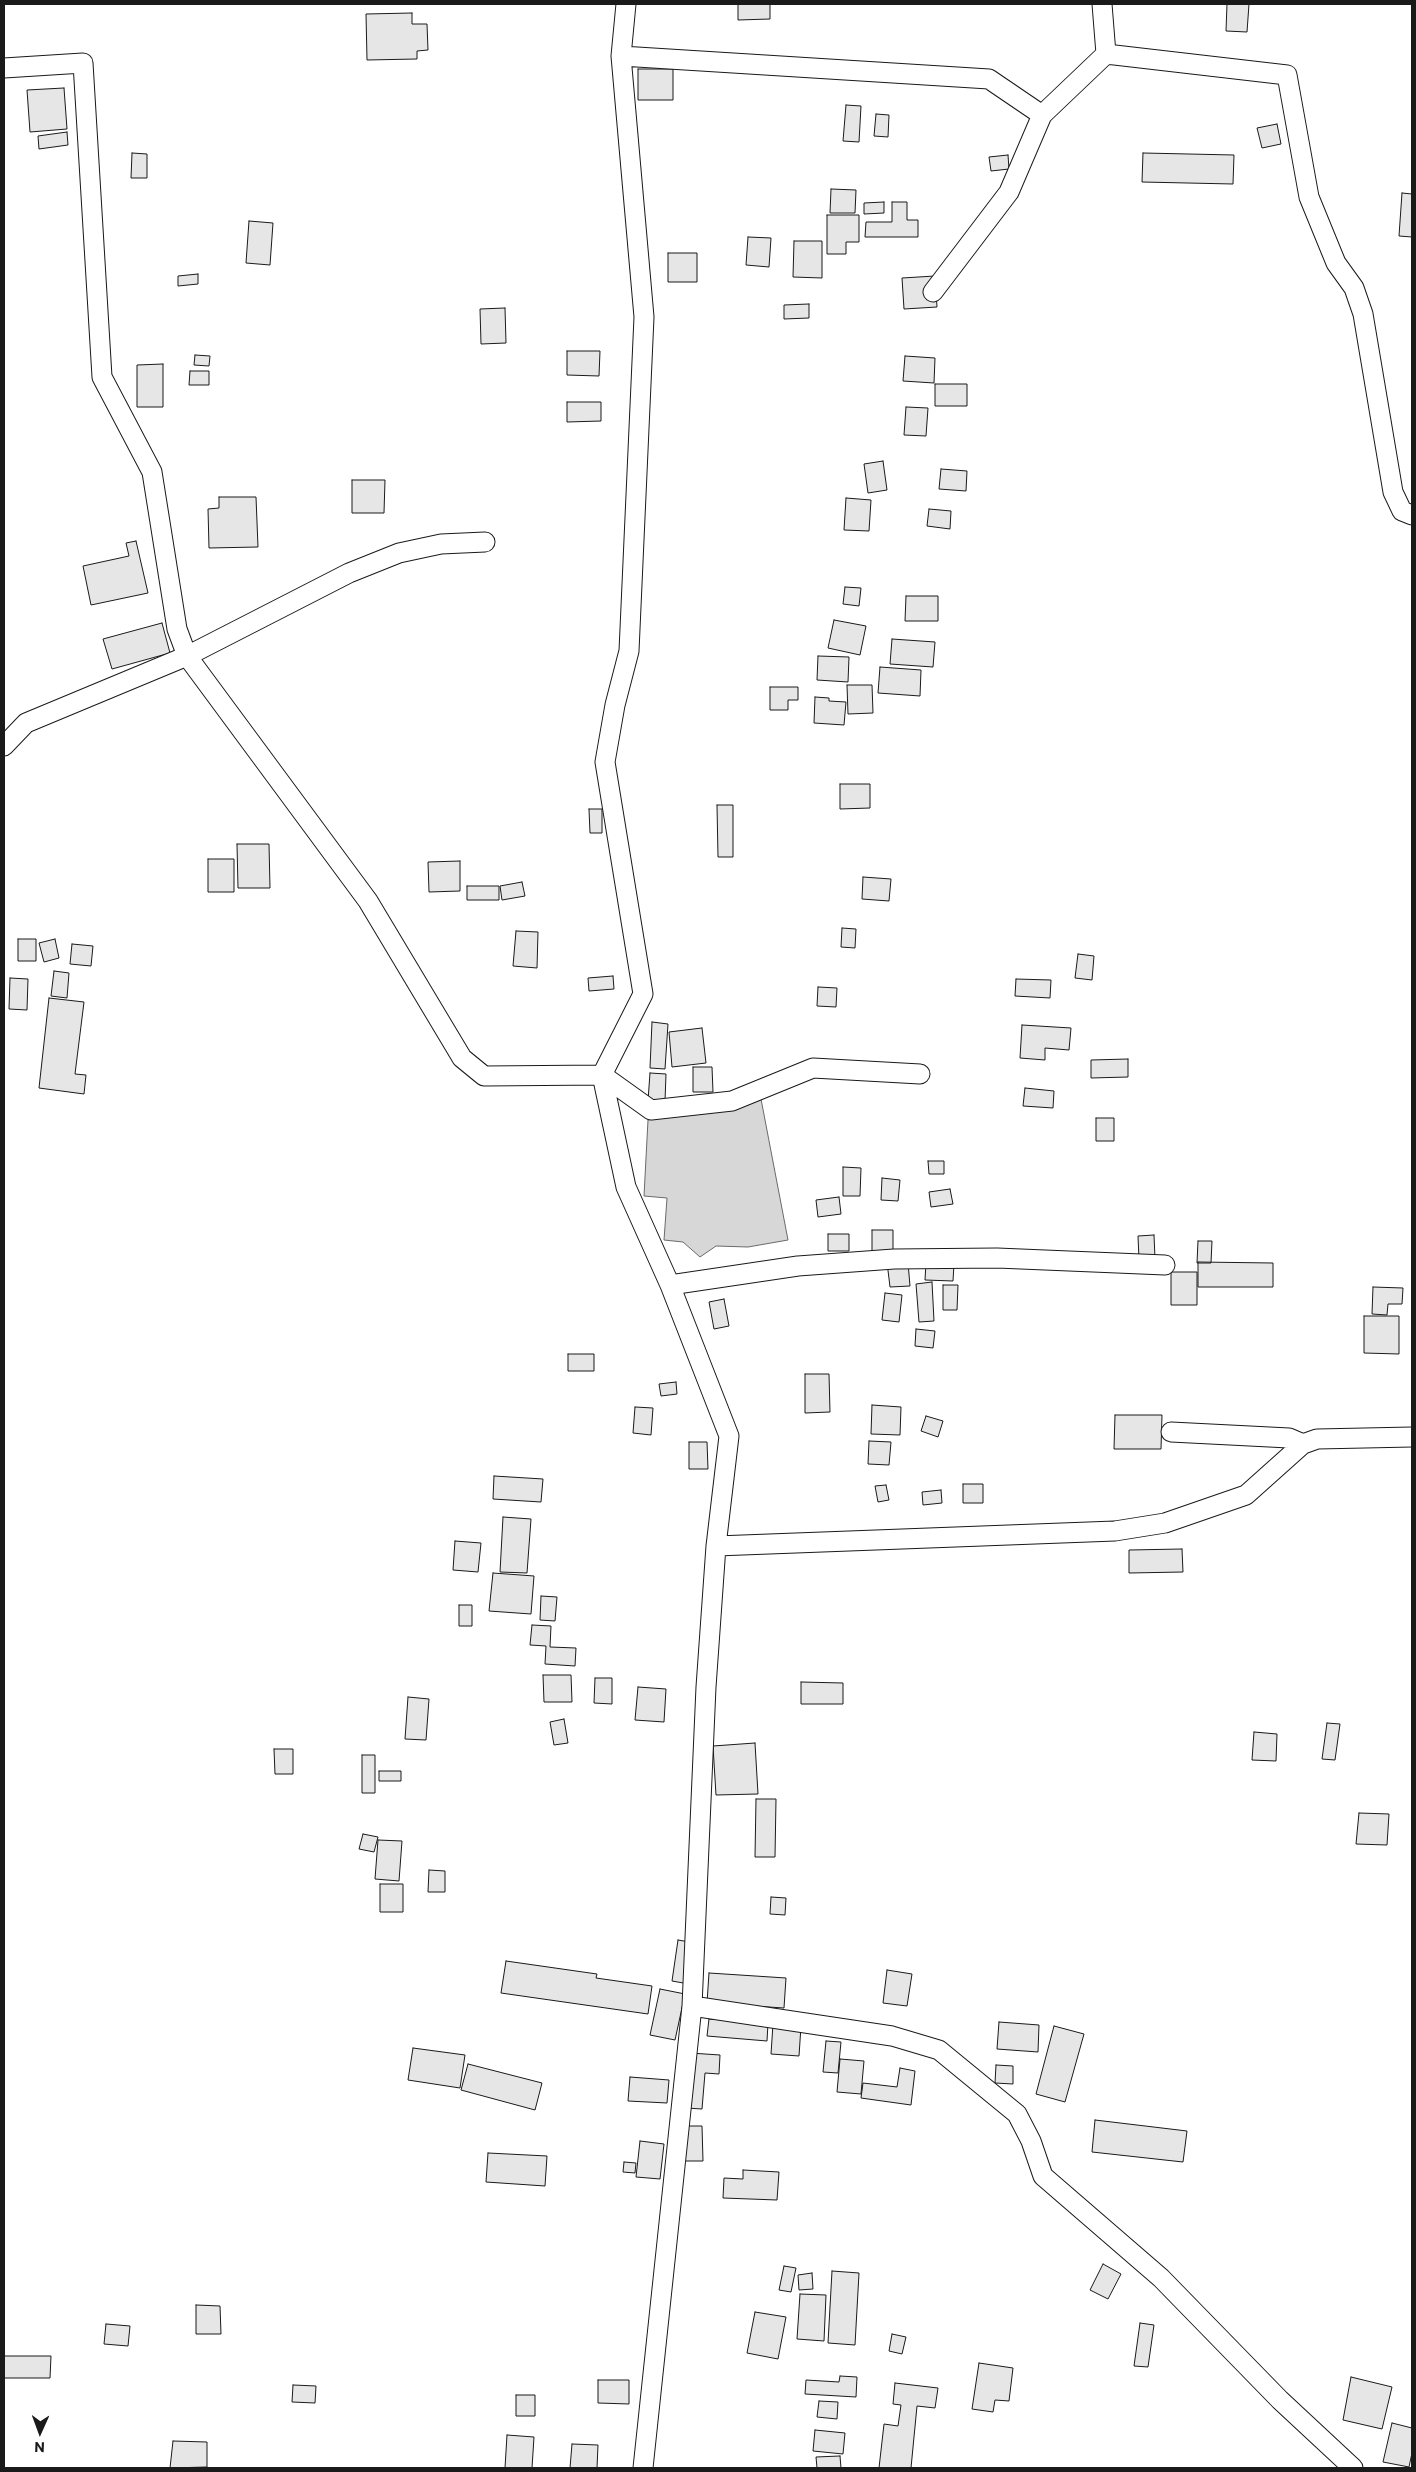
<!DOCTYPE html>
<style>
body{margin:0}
#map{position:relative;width:1416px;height:2472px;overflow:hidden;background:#fff;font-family:Commissioner,sans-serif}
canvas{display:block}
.frame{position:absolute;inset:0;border:5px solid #1a1a1a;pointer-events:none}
.north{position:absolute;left:15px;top:2407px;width:50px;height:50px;-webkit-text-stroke:4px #fff;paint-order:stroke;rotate:182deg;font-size:14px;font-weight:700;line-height:20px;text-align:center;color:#1a1a1a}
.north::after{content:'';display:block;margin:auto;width:18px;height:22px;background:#1a1a1a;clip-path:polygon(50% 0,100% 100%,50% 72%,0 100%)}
</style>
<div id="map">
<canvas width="1416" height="2472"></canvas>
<div class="frame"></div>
<div class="north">N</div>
</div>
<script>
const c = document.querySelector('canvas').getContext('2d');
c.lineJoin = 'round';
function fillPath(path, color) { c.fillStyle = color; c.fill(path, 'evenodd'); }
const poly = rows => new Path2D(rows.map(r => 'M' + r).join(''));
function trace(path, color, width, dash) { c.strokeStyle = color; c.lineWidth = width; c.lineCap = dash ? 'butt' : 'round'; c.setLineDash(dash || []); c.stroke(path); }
const water = poly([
 [761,1099,788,1240,748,1247,716,1246,700,1257,683,1242,664,1240,667,1198,644,1196,648,1120,761,1099]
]);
fillPath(water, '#d7d7d7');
trace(water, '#6a6a6a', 1);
const building = poly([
 [738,4,770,4,770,19,738,20,738,4],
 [1227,4,1249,4,1247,32,1226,31,1227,4],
 [412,13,412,24,427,24,428,50,417,51,417,59,367,60,366,14,412,13],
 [638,69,673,69,673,100,638,100,638,69],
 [64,88,67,129,30,132,27,90,64,88],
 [846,105,861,106,859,142,843,141,846,105],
 [876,114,889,115,888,137,874,136,876,114],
 [1277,124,1281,144,1262,148,1257,128,1277,124],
 [67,132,68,145,39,149,38,136,67,132],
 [132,153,147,154,147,178,131,178,132,153],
 [1143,153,1234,155,1233,184,1142,182,1143,153],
 [1008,155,1009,169,991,171,989,157,1008,155],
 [831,189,856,190,855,213,830,213,831,189],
 [1402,193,1412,194,1412,237,1399,236,1402,193],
 [884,202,884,213,864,214,864,203,884,202],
 [892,202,907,202,907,220,918,220,918,237,865,237,866,222,892,222,892,202],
 [827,215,859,215,859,242,846,242,846,254,827,254,827,215],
 [249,221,273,223,270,265,246,263,249,221],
 [748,237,771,238,769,267,746,265,748,237],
 [794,241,822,241,822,278,793,277,794,241],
 [668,253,697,253,697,282,668,282,668,253],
 [198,274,198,284,178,286,178,276,198,274],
 [935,276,937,307,904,309,902,278,935,276],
 [809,304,809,318,784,319,784,305,809,304],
 [505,308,506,343,481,344,480,309,505,308],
 [567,351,600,351,599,376,567,375,567,351],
 [195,355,210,356,209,366,194,365,195,355],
 [905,356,935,358,934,383,903,381,905,356],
 [163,364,163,407,137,407,137,365,163,364],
 [190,371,209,371,209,385,189,385,190,371],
 [935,384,967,384,967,406,935,406,935,384],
 [567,402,601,402,601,421,567,422,567,402],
 [906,407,928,408,926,436,904,435,906,407],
 [883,461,887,490,868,493,864,464,883,461],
 [941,469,967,471,966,491,939,489,941,469],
 [352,480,385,480,384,513,352,513,352,480],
 [219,497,256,497,258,547,209,548,208,509,219,508,219,497],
 [846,498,871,500,869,531,844,530,846,498],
 [929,509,951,511,950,529,927,526,929,509],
 [136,541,148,593,91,605,83,566,129,556,126,543,136,541],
 [845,587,861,588,859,606,843,604,845,587],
 [906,596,938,596,938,621,905,621,906,596],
 [834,620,866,626,860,655,828,648,834,620],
 [162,623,170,653,112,669,103,639,162,623],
 [892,639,935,642,933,667,890,664,892,639],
 [818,656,849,657,848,682,817,680,818,656],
 [880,667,921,670,920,696,878,693,880,667],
 [847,685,872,685,873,713,848,714,847,685],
 [770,687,798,687,798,700,788,700,788,710,770,710,770,687],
 [815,697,829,698,829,701,846,702,844,725,814,723,815,697],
 [840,784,870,784,870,808,840,809,840,784],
 [717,805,733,805,733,857,718,857,717,805],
 [589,809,602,809,602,833,590,833,589,809],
 [237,844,269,844,270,888,238,888,237,844],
 [208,859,234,859,234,892,208,892,208,859],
 [460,861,460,891,429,892,428,862,460,861],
 [863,877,891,879,889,901,862,899,863,877],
 [522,882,525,896,502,900,500,886,522,882],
 [467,886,499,886,499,900,467,900,467,886],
 [842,928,856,929,855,948,841,947,842,928],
 [516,931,538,932,537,968,513,966,516,931],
 [18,939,36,939,36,961,18,961,18,939],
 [55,939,59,958,44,962,39,943,55,939],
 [72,944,93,946,91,966,70,964,72,944],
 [1078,954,1094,956,1092,980,1075,978,1078,954],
 [54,971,69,973,67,998,51,996,54,971],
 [613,976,614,989,589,991,588,978,613,976],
 [10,978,28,979,27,1010,9,1009,10,978],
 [1016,979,1051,980,1050,998,1015,996,1016,979],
 [818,987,837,988,836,1007,817,1006,818,987],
 [49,998,84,1002,75,1074,86,1075,84,1094,39,1088,49,998],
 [652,1022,668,1024,665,1069,650,1068,652,1022],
 [1022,1025,1071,1028,1069,1050,1045,1048,1045,1060,1020,1058,1022,1025],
 [702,1028,706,1063,672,1067,669,1032,702,1028],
 [1128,1059,1128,1077,1091,1078,1091,1060,1128,1059],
 [693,1067,712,1067,713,1092,693,1092,693,1067],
 [650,1073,666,1074,665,1101,648,1101,650,1073],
 [1025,1088,1054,1091,1053,1108,1023,1106,1025,1088],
 [1096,1118,1114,1118,1114,1141,1096,1141,1096,1118],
 [928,1161,944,1161,944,1174,929,1174,928,1161],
 [843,1167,861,1168,860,1196,843,1196,843,1167],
 [882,1178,900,1180,898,1201,881,1200,882,1178],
 [950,1189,953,1204,931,1207,929,1192,950,1189],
 [839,1197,841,1214,818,1217,816,1200,839,1197],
 [872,1230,893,1230,893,1255,872,1255,872,1230],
 [828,1234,849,1234,849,1251,828,1251,828,1234],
 [1154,1235,1155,1258,1139,1259,1138,1236,1154,1235],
 [1198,1241,1212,1241,1211,1263,1197,1263,1198,1241],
 [907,1251,910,1286,890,1287,886,1254,907,1251],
 [1198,1262,1273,1263,1273,1287,1198,1287,1198,1262],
 [926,1263,954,1264,953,1281,925,1280,926,1263],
 [1171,1272,1197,1272,1197,1305,1171,1305,1171,1272],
 [932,1282,934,1321,919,1322,916,1284,932,1282],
 [943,1285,958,1285,957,1310,943,1310,943,1285],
 [1373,1287,1403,1288,1402,1304,1388,1304,1387,1315,1372,1314,1373,1287],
 [885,1293,902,1295,899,1322,882,1320,885,1293],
 [724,1299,729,1326,714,1329,709,1302,724,1299],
 [1364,1316,1399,1316,1399,1354,1364,1353,1364,1316],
 [916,1329,935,1331,933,1348,915,1346,916,1329],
 [568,1354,594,1354,594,1371,568,1371,568,1354],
 [805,1374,829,1374,830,1412,805,1413,805,1374],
 [676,1382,677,1394,661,1396,659,1384,676,1382],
 [872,1405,901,1407,900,1435,871,1434,872,1405],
 [635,1407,653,1408,651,1435,633,1433,635,1407],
 [1115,1415,1162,1415,1161,1449,1114,1449,1115,1415],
 [926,1416,943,1421,938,1437,921,1431,926,1416],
 [869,1441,891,1442,889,1465,868,1464,869,1441],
 [689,1442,707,1442,708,1469,689,1469,689,1442],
 [494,1476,543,1479,541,1502,493,1499,494,1476],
 [963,1484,983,1484,983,1503,963,1503,963,1484],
 [886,1485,889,1500,878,1502,875,1486,886,1485],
 [941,1490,942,1503,923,1505,922,1492,941,1490],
 [503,1517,531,1519,527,1573,500,1572,503,1517],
 [455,1541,481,1543,478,1572,453,1570,455,1541],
 [1182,1549,1183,1572,1129,1573,1129,1550,1182,1549],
 [493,1573,534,1576,531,1614,489,1611,493,1573],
 [541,1596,557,1597,555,1621,540,1620,541,1596],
 [459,1605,472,1605,472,1626,459,1626,459,1605],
 [532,1625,551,1626,550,1647,576,1648,575,1666,545,1664,546,1646,530,1645,532,1625],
 [543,1675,571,1675,572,1702,544,1702,543,1675],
 [595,1678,612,1678,612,1704,594,1703,595,1678],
 [801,1682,843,1683,843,1704,801,1704,801,1682],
 [638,1687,666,1689,664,1722,635,1720,638,1687],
 [408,1697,429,1699,426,1740,405,1739,408,1697],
 [564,1719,568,1743,554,1745,550,1722,564,1719],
 [1327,1723,1340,1724,1335,1760,1322,1759,1327,1723],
 [1254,1732,1277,1734,1276,1761,1252,1760,1254,1732],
 [755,1743,758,1794,716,1795,713,1746,755,1743],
 [274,1749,293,1749,293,1774,275,1774,274,1749],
 [362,1755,375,1755,375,1793,362,1793,362,1755],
 [379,1771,401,1771,401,1781,379,1781,379,1771],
 [756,1799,776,1799,775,1857,755,1857,756,1799],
 [1359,1813,1389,1814,1387,1845,1356,1844,1359,1813],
 [363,1834,378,1837,374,1852,359,1849,363,1834],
 [378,1840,402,1841,399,1881,375,1879,378,1840],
 [429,1870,445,1871,445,1892,428,1892,429,1870],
 [380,1884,403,1884,403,1912,380,1912,380,1884],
 [771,1897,786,1898,785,1915,770,1914,771,1897],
 [678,1940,695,1943,689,1984,672,1981,678,1940],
 [506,1961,597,1974,596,1978,652,1986,648,2014,501,1993,506,1961],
 [887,1970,912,1974,907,2006,883,2003,887,1970],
 [709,1973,786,1978,784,2008,707,2003,709,1973],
 [660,1989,685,1994,675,2040,650,2035,660,1989],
 [709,2019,768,2023,767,2041,707,2036,709,2019],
 [999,2022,1039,2025,1038,2052,997,2049,999,2022],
 [773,2024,801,2026,799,2056,771,2054,773,2024],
 [1054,2026,1084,2034,1065,2102,1036,2094,1054,2026],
 [826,2041,841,2042,838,2073,823,2072,826,2041],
 [413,2048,465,2055,460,2088,408,2080,413,2048],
 [690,2053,720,2055,719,2074,705,2073,702,2109,686,2108,690,2053],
 [840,2059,864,2061,861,2094,837,2092,840,2059],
 [468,2064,542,2083,535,2110,461,2090,468,2064],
 [996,2065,1013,2066,1013,2084,995,2083,996,2065],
 [900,2068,915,2071,911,2105,861,2098,863,2083,897,2087,900,2068],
 [630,2077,669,2080,667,2103,628,2101,630,2077],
 [1095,2120,1187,2131,1183,2162,1092,2152,1095,2120],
 [682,2126,702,2126,703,2161,682,2161,682,2126],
 [640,2141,664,2144,660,2179,636,2177,640,2141],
 [488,2153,547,2156,545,2186,486,2182,488,2153],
 [624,2162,636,2163,635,2173,623,2172,624,2162],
 [743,2170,779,2172,777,2200,723,2198,724,2178,743,2179,743,2170],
 [1103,2264,1121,2274,1108,2299,1090,2290,1103,2264],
 [784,2266,796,2268,791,2292,779,2290,784,2266],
 [832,2271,859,2273,855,2345,828,2343,832,2271],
 [812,2273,813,2289,799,2290,798,2275,812,2273],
 [800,2294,826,2295,824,2341,797,2339,800,2294],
 [196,2305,220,2306,221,2334,196,2334,196,2305],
 [755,2312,786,2317,778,2359,747,2353,755,2312],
 [1140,2323,1154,2325,1148,2367,1134,2366,1140,2323],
 [106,2324,130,2326,128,2346,104,2344,106,2324],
 [892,2334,906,2337,902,2354,889,2351,892,2334],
 [4,2356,51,2356,50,2378,4,2378,4,2356],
 [979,2363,1013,2368,1009,2401,995,2400,993,2412,972,2409,979,2363],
 [840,2376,857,2377,856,2397,805,2394,806,2380,839,2382,840,2376],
 [1351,2377,1392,2387,1382,2429,1343,2420,1351,2377],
 [598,2380,629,2380,629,2404,598,2403,598,2380],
 [895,2383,938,2388,935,2408,917,2406,911,2468,879,2468,884,2424,898,2426,901,2405,893,2404,895,2383],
 [293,2385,316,2386,315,2403,292,2402,293,2385],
 [516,2395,535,2395,535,2416,516,2416,516,2395],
 [819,2401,838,2402,837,2419,817,2417,819,2401],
 [1392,2423,1412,2428,1412,2453,1409,2467,1383,2462,1392,2423],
 [815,2430,845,2433,843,2454,813,2451,815,2430],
 [507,2435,534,2437,532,2468,505,2468,507,2435],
 [173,2441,207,2442,207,2467,170,2468,173,2441],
 [572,2444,598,2445,597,2468,570,2468,572,2444],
 [840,2456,841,2468,817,2468,816,2457,840,2456]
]);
fillPath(building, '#e6e6e6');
trace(building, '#1a1a1a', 1);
const street = poly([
 [626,4,621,56,644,317,629,651,615,705,605,762,643,994,602,1075,626,1187,670,1285,729,1436,716,1546,706,1687,692,2006,643,2468],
 [1102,4,1106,54],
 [621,56,989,79,1042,115],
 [4,68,83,63,102,377,152,472,177,629,187,656,368,901,462,1058,484,1076,602,1075,651,1110,732,1101,813,1068,920,1074],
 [933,292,1009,192,1042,115,1106,54,1287,75,1309,197,1336,263,1354,288,1363,314,1393,492,1402,511,1412,515],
 [4,746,26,723,187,656,349,573,399,553,441,544,485,542],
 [670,1285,798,1266,894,1259,997,1258,1165,1265],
 [1171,1432,1289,1438,1303,1444],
 [716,1546,1115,1531,1165,1523,1246,1495,1303,1444,1317,1439,1412,1437],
 [692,2006,892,2036,939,2050,1017,2114,1031,2141,1043,2176,1161,2278,1280,2400,1353,2468]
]);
trace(street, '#1a1a1a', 21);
trace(street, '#fff', 19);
</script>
